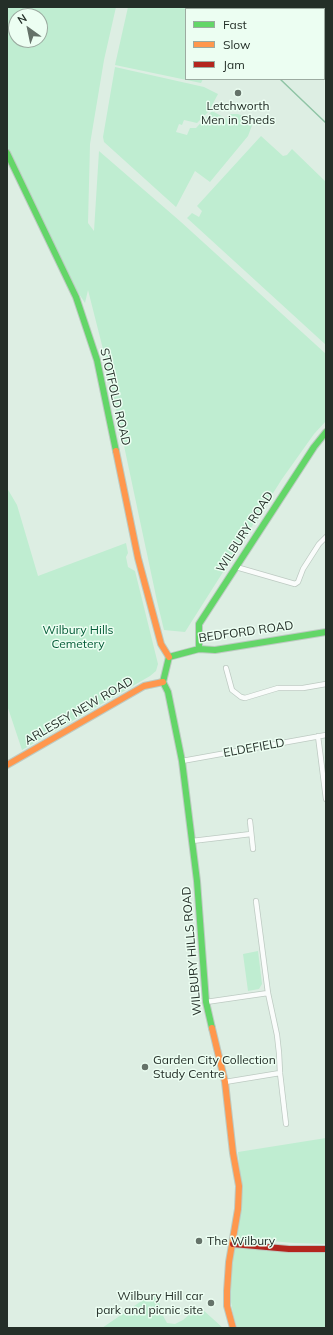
<!DOCTYPE html>
<style>
body{margin:0}
#map{position:relative;width:333px;height:1335px;overflow:hidden;background:#ddeee3;font-family:Mulish,sans-serif}
canvas{display:block}
.frame{position:absolute;inset:0;border:8px solid #242f28;pointer-events:none}
.legend{position:absolute;left:185px;top:8px;width:140px;height:72px;box-sizing:border-box;background:#ecfef2;border:1px solid #9caba1;margin:0;padding:5px 7px;list-style:none;font-size:12px;color:#242f28}
.legend li{display:flex;align-items:center;gap:8px;height:20px}
.legend b{width:20px;border:1px solid #9caba1}
.north{position:absolute;left:8px;top:8px;width:40px;height:40px;box-sizing:border-box;background:#ecfef2;border:1px solid #9caba1;border-radius:50%;rotate:327deg;font-size:11px;font-weight:700;line-height:16px;text-align:center;color:#242f28}
.north::after{content:'';display:block;margin:auto;width:14px;height:18px;background:#657269;clip-path:polygon(50% 0,100% 100%,50% 72%,0 100%)}
</style>
<div id="map">
<canvas width="333" height="1335"></canvas>
<div class="frame"></div>
<ul class="legend">
<li><b style="height:5px;background:#63d668"></b>Fast</li>
<li><b style="height:5px;background:#ff974d"></b>Slow</li>
<li><b style="height:5px;background:#b3261e"></b>Jam</li>
</ul>
<div class="north">N</div>
</div>
<script>
const c = document.querySelector('canvas').getContext('2d');
c.lineJoin = 'round';
function fillPath(path, color) { c.fillStyle = color; c.fill(path, 'evenodd'); }
const poly = rows => new Path2D(rows.map(r => 'M' + r).join(''));
function trace(path, color, width, dash) { c.strokeStyle = color; c.lineWidth = width; c.lineCap = dash ? 'butt' : 'round'; c.setLineDash(dash || []); c.stroke(path); }
function label(font, color, halo, rows, align = 'center') {
  c.font = font + ' Mulish,sans-serif'; c.lineWidth = 3; c.setLineDash([]); c.textBaseline = 'middle'; c.strokeStyle = halo; c.fillStyle = color; for (const [text, x, y, turn = 0] of rows) {
    c.save(); c.translate(x, y); c.rotate((+turn || 0) * Math.PI / 180); c.textAlign = isNaN(turn) ? turn : align; if (halo) c.strokeText(text, 0, 0); c.fillText(text, 0, 0); c.restore();
  }
}
fillPath(poly([
 [7,7,116,7,104,60,90,144,88,223,94,231,99,151,181,222,326,354,326,421,314,434,282,479,185,632,164,630,157,601,106,361,88,290,85,303,76,289,7,147],
 [16,16,40,16,40,40,16,40],
 [128,7,253,7,251,9,186,9,186,79,203,79,201,83,115,65],
 [115,67,204,87,218,94,209,111,197,123,184,120,182,125,179,124,176,132,187,135,190,128,196,128,212,111,227,119,230,114,238,114,245,117,253,123,248,136,210,182,195,171,176,207,104,142,103,137],
 [261,136,283,156,287,155,292,149,326,182,326,345,187,218,192,213,199,217,202,211,197,206],
 [7,488,17,505,38,576,126,543,128,553,126,557,128,567,135,571,158,664,156,671,150,676,22,750,7,705],
 [258,951,262,984,259,989,248,991,243,954],
 [326,1138,326,1244,294,1243,236,1238,241,1186,238,1152],
 [234,1245,326,1251,326,1328,237,1328,233,1313,229,1291,230,1262],
 [157,1292,161,1312,167,1323,175,1324,183,1320,190,1314,202,1309,223,1328,102,1328,140,1302]
]), '#bfedd1');
trace(poly([
 [217,7,219,9],
 [254,9,256,7],
 [280,79,326,123]
]), '#8fc4a5', 1.5);
const street = poly([
 [236,567,295,584,298,582,303,569,319,544,326,537],
 [226,668,232,690,241,697,245,698,278,688,303,688,326,684],
 [318,736,326,799],
 [182,761,326,735],
 [250,821,253,849],
 [192,841,251,834],
 [256,901,268,993,277,1035,279,1053,280,1073,286,1124],
 [206,1002,268,993],
 [225,1082,280,1073]
]);
const fast = poly([
 [7,153,76,297,97,360,116,451],
 [199,649,199,624,314,447,326,432],
 [169,657,163,682,168,692,182,761,197,881,206,1002,212,1028],
 [169,657,199,649,215,650,326,632]
]);
const slow = poly([
 [116,451,138,558,161,644,169,657],
 [7,765,144,686,163,682],
 [212,1028,225,1082,233,1153,239,1186,238,1209,229,1262,227,1291,227,1306,233,1328]
]);
const jam = poly([
 [233,1244,289,1249,326,1249]
]);
trace(street, '#bdcac2', 6);
trace(fast, '#bdcac2', 8);
trace(slow, '#bdcac2', 8);
trace(jam, '#bdcac2', 8);
trace(street, '#fafcfb', 4.5);
trace(fast, '#63d668', 6);
trace(slow, '#ff974d', 6);
trace(jam, '#b3261e', 6);
for (const [x, y, r, color] of [
 [238,93,4,"#657269"],
 [145,1067,4,"#657269"],
 [199,1241,4,"#657269"],
 [211,1303,4,"#657269"]
]) { const dot = new Path2D(); dot.arc(x, y, r, 0, 2 * Math.PI); c.fillStyle = color; c.fill(dot); trace(dot, '#ecfef2', 1.5); }
label('12px', '#242f28', '#ecfef2', [
 ["Letchworth",238,106,"center"],
 ["Men in Sheds",238,120,"center"],
 ["Garden City Collection",153,1060],
 ["Study Centre",153,1074],
 ["The Wilbury",207,1241],
 ["Wilbury Hill car",203,1296,"right"],
 ["park and picnic site",203,1310,"right"]
], 'left');
label('12px', '#242f28', '#ecfef2', [
 ["STOTFOLD ROAD",115,397,77],
 ["WILBURY ROAD",245,532,-57],
 ["BEDFORD ROAD",246,632,-8],
 ["ARLESEY NEW ROAD",79,711,-30],
 ["ELDEFIELD",254,748,-10],
 ["WILBURY HILLS ROAD",192,951,-95]
]);
label('12px', '#055c38', '#ecfef2', [
 ["Wilbury Hills",78,630],
 ["Cemetery",78,644]
]);
</script>
